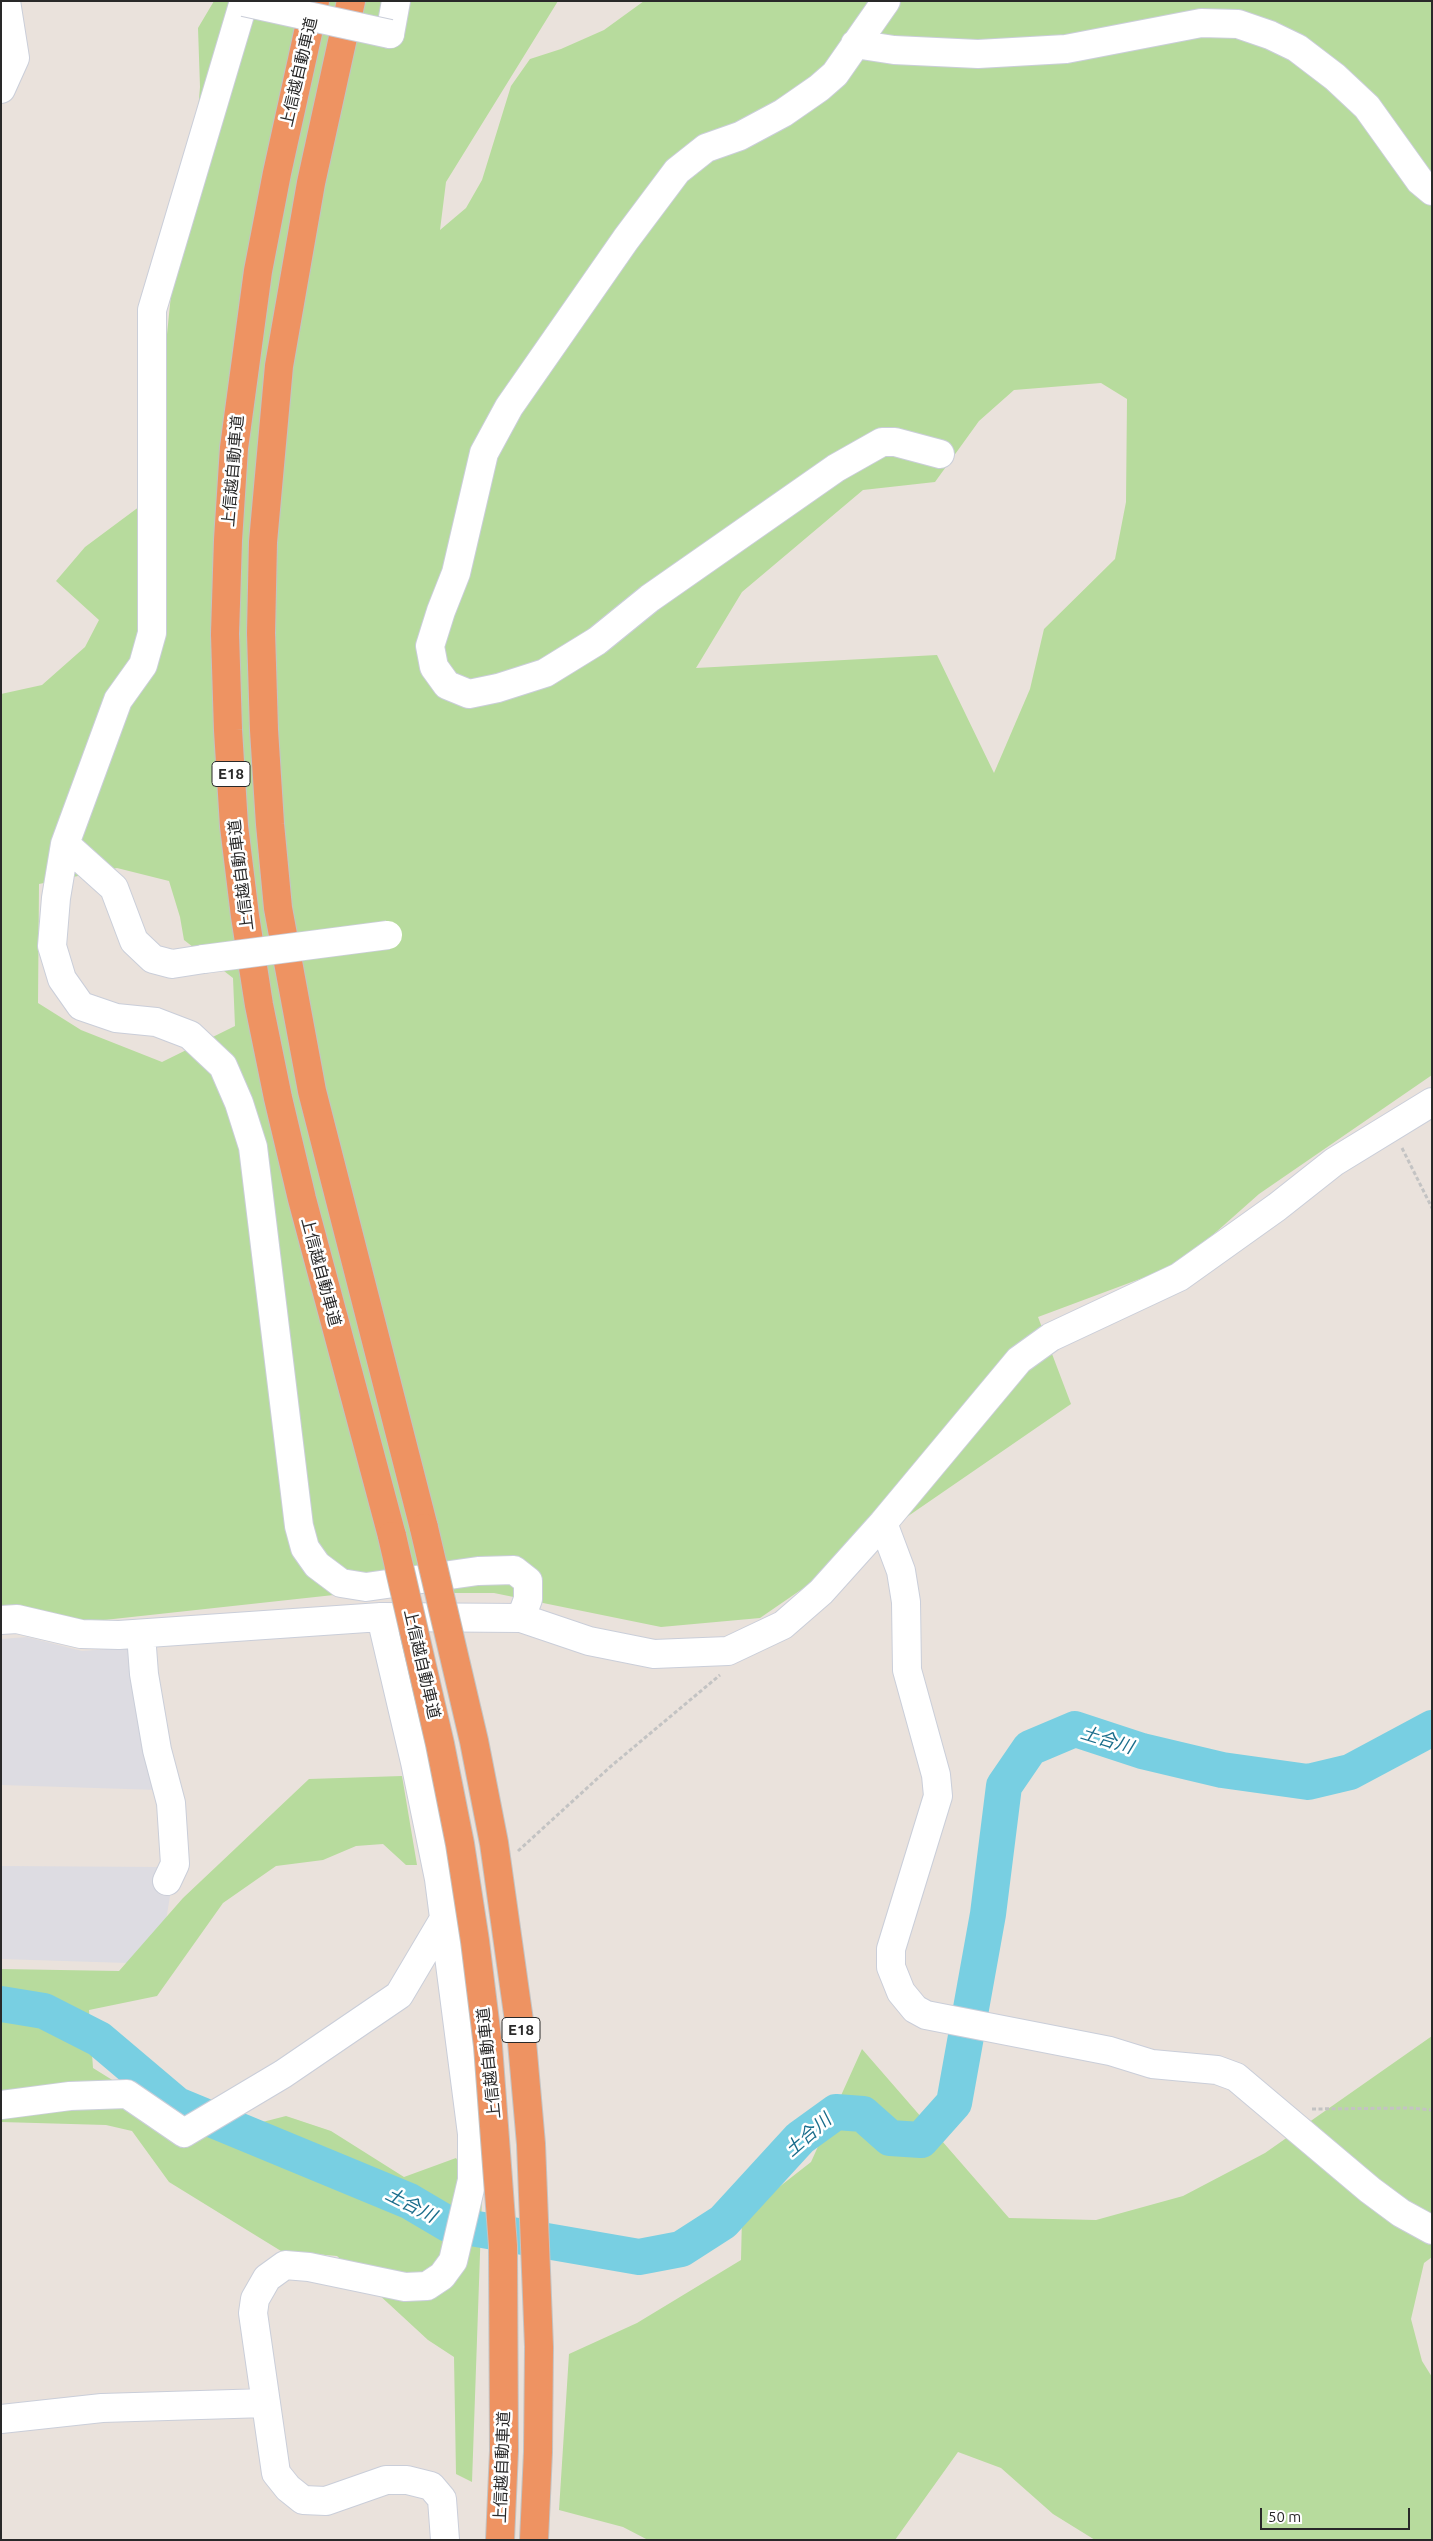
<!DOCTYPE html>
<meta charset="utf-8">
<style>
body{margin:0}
#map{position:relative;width:1433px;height:2541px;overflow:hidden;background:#eae2dc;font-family:Ubuntu,sans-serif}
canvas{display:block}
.frame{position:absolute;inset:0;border:2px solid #292929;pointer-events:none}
.scale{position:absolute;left:1260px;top:2508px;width:150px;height:22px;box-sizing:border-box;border:2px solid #292929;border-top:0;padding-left:6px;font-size:15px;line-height:18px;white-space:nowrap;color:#292929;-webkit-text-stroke:4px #fff;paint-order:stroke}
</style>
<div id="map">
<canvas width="1433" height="2541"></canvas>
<div class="frame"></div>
<div class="scale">50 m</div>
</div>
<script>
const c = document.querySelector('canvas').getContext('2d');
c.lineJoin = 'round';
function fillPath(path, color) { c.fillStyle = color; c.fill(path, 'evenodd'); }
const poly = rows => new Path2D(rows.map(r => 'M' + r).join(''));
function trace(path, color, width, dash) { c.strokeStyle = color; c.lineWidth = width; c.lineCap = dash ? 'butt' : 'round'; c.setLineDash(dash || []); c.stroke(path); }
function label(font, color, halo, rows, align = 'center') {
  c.font = font + ' Ubuntu,"Noto Sans JP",sans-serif'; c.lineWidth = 5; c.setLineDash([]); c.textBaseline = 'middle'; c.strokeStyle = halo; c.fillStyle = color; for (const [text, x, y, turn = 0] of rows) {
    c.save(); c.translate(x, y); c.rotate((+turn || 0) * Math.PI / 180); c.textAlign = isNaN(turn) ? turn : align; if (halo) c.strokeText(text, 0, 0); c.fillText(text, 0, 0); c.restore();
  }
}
fillPath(poly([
 [27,1637,82,1651,134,1647,158,1790,1,1785,1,1639],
 [1,1866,161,1867,170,1896,159,1964,1,1959]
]), '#dddce2');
fillPath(poly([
 [214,1,558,1,446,182,440,230,466,208,482,180,511,86,530,59,561,49,604,30,644,1,1432,1,1432,1075,1259,1194,1180,1264,1038,1317,1071,1404,760,1618,661,1627,494,1593,352,1593,95,1621,1,1616,1,694,42,685,85,647,99,620,56,581,85,547,163,489,165,354,172,285,195,146,200,87,198,28],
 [1101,383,1127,399,1126,502,1115,559,1044,629,1030,689,994,773,937,655,696,668,742,592,863,490,935,482,979,421,1014,390],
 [117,868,169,881,180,917,184,940,233,978,235,1026,162,1062,81,1030,38,1003,39,884],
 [402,1776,417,1865,406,1865,383,1844,356,1846,323,1860,276,1866,223,1903,157,1996,89,2010,93,2068,204,2137,286,2116,331,2131,404,2177,456,2158,482,2197,472,2482,456,2474,454,2357,428,2340,337,2256,281,2251,169,2182,132,2131,106,2125,1,2122,1,1969,119,1971,183,1898,309,1779],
 [1432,2036,1432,2257,1424,2263,1411,2319,1422,2361,1432,2377,1432,2540,1095,2540,1053,2514,1001,2468,958,2452,895,2540,648,2540,623,2527,559,2510,569,2354,637,2323,741,2260,742,2216,811,2162,862,2049,1009,2218,1096,2220,1183,2196,1265,2153]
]), '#b7db9d');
trace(poly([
 [1,2004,44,2011,99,2039,177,2105,409,2201,448,2224,639,2257,681,2249,723,2222,800,2138,836,2112,863,2114,890,2138,921,2140,954,2103,988,1914,1004,1786,1030,1748,1075,1729,1142,1751,1222,1770,1308,1782,1350,1772,1432,1728]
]), '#78cfe2', 36);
const minor = poly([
 [244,1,152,310,152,633,143,665,118,700,65,844,56,898,52,946,62,979,81,1006,116,1018,156,1022,190,1035,223,1066,239,1103,253,1147,299,1526,305,1548,317,1565,341,1583,366,1587,478,1571,514,1570,528,1581,528,1599,521,1618],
 [886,1,835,74,819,88,783,113,740,136,706,148,677,171,626,239,509,407,484,453,456,573,441,611,430,646,434,667,447,685,469,694,498,688,545,673,597,641,650,598,836,468,882,442,895,442,940,454],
 [390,34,396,1],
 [855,44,894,50,978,54,1066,49,1201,23,1238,24,1270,35,1297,48,1335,77,1367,107,1420,181,1432,191],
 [1,89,15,58,6,1],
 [65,844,114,888,134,941,153,959,172,964,204,959],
 [883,1523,901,1571,906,1602,907,1670,936,1775,938,1796,891,1949,891,1967,901,1992,915,2009,926,2015,1110,2051,1152,2064,1217,2070,1236,2077,1370,2190,1401,2213,1432,2230],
 [381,1617,415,1762,439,1879,472,2134,472,2180,453,2261,442,2276,427,2286,405,2287,309,2267,285,2265,267,2278,255,2299,253,2313,276,2473,288,2488,303,2500,326,2501,386,2480,407,2480,431,2486,442,2499,445,2540],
 [1,1620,17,1619,81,1634,119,1635,381,1617,521,1618,589,1641,654,1654,728,1651,783,1625,821,1592,883,1523,1019,1360,1051,1337,1179,1277,1277,1207,1334,1162,1432,1102],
 [141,1634,144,1674,157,1750,171,1803,175,1864,167,1881],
 [1,2105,70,2096,127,2094,184,2133,283,2074,399,1995,444,1919],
 [1,2419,102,2408,266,2403]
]);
const highway = poly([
 [315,1,277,173,258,271,234,448,228,540,225,634,228,730,234,826,245,916,259,1005,278,1098,302,1199,392,1536],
 [351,1,311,183,279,366,263,542,261,633,264,730,270,824,278,908,312,1091,424,1528]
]);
trace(minor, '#caced9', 30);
trace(highway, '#c3c3c3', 30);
trace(poly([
 [1402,1148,1432,1208],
 [518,1851,610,1767,720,1675],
 [1312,2109,1411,2108,1432,2110]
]), '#c3c3c3', 3, [4, 2.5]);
trace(minor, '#fff', 28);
trace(highway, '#ee9362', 28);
const minorBridge = poly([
 [244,2,390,34],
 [204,959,388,935]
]);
const highwayBridge = poly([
 [424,1528,474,1741,494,1843,522,2042,531,2144,539,2347,538,2452,534,2540],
 [392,1536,440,1744,460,1844,475,1941,488,2046,503,2246,504,2451,500,2540]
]);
trace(minorBridge, '#caced9', 30, []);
trace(highwayBridge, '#c3c3c3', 30, []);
trace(minorBridge, '#fff', 28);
trace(highwayBridge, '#ee9362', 28);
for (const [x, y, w] of [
 [231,774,38],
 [521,2030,38]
]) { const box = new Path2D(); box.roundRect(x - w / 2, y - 12.5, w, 25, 4); c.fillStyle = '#fff'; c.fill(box); trace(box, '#292929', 1); }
label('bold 15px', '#292929', null, [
 ["E18",231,774],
 ["E18",521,2030]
]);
label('16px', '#292929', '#fff', [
 ["上信越自動車道",299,72,-77],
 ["上信越自動車道",233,471,-85],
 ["上信越自動車道",241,875,-97],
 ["上信越自動車道",321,1272,75],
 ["上信越自動車道",422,1664,77],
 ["上信越自動車道",489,2063,-96],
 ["上信越自動車道",502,2467,-88]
]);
label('italic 18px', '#1a6d8b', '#fff', [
 ["土合川",1107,1740,17],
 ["土合川",808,2135,-41],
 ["土合川",411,2205,27]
]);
</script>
